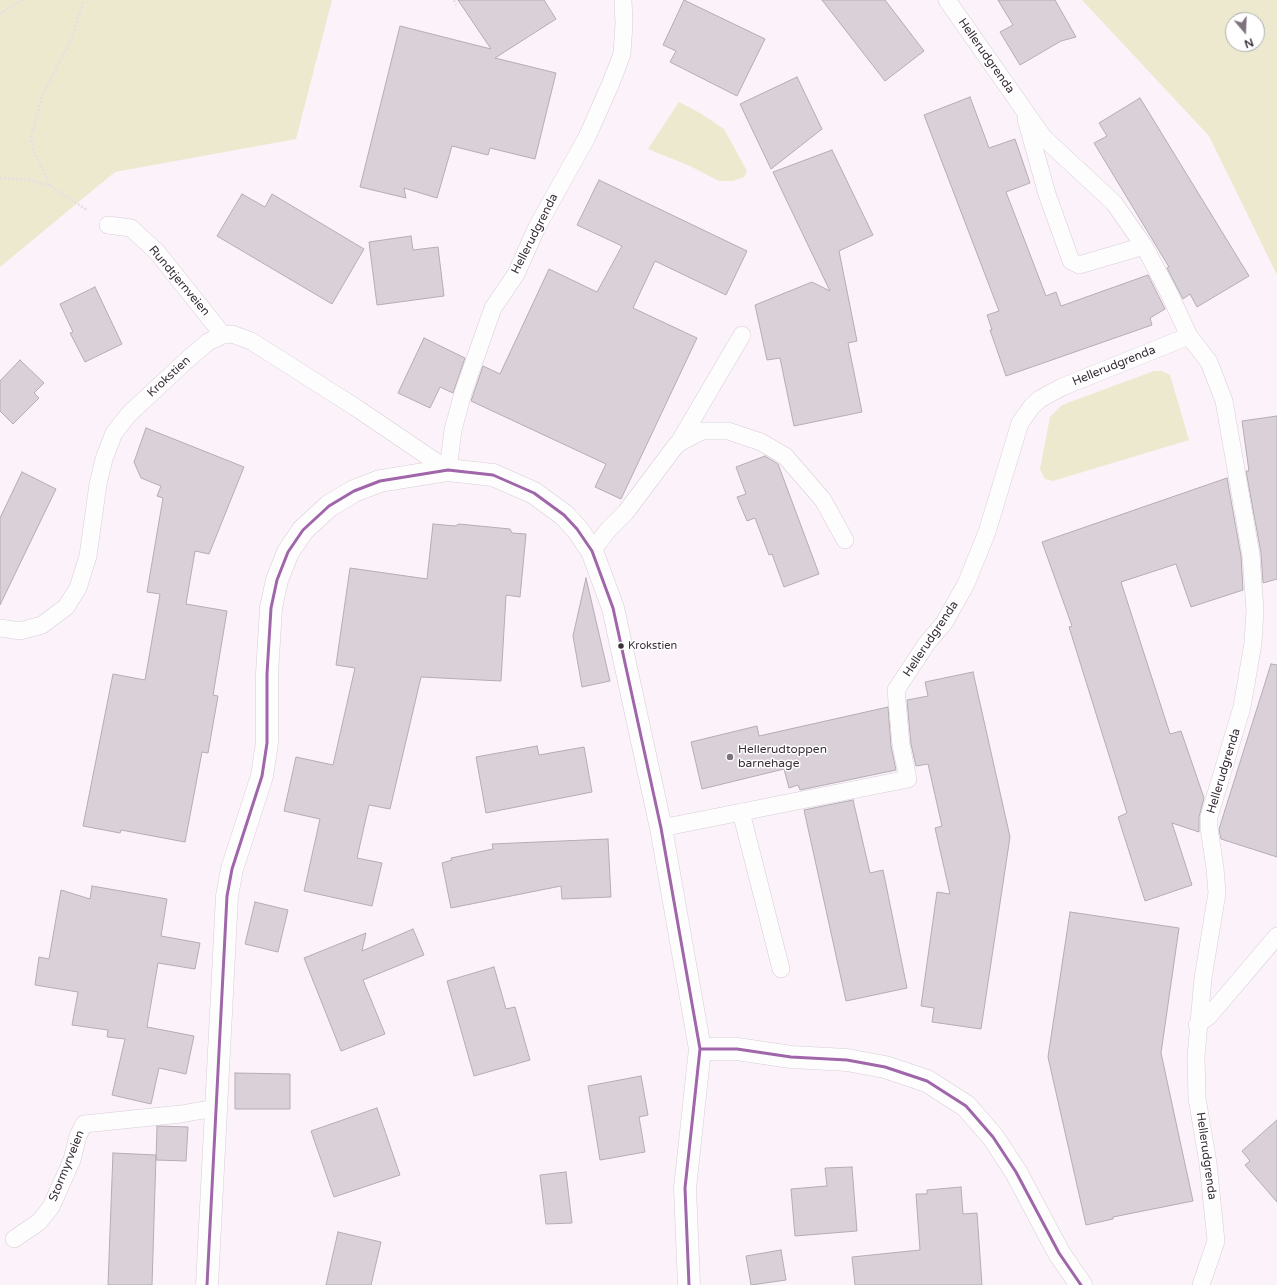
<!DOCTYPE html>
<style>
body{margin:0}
#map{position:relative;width:1277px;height:1285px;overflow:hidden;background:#fbf2fa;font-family:"Varela Round",sans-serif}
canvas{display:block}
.north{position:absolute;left:1225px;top:12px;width:40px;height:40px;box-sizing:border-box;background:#fff;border:1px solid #b0acb0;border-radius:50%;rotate:161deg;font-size:11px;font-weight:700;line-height:16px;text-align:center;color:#3a2f3a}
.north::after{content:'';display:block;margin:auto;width:14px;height:18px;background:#7e737d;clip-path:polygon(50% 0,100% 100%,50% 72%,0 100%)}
</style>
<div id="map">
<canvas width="1277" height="1285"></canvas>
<div class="north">N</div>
</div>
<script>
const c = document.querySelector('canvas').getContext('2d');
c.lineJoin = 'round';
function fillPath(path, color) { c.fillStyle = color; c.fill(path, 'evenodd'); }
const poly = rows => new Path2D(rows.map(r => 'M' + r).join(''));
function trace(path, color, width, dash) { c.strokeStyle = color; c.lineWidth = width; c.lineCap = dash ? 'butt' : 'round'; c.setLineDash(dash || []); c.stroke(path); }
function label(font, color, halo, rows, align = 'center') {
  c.font = font + ' "Varela Round",sans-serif'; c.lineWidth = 3; c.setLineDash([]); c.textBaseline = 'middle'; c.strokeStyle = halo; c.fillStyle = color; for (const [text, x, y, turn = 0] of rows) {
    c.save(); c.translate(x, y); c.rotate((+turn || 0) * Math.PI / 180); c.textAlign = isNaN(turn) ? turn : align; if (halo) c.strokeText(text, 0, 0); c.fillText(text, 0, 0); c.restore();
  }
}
fillPath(poly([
 [0,0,332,0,296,139,115,172,0,267],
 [1082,0,1277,0,1277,275,1209,136],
 [1233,20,1257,20,1257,44,1233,44],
 [679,102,700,113,724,129,747,171,744,177,733,181,719,181,690,166,648,149],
 [1154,371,1162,371,1170,375,1189,440,1053,481,1045,479,1040,469,1050,417,1062,405]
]), '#ede9cf');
const building = poly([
 [458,0,544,0,556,19,495,58,556,73,535,159,490,148,488,155,452,146,437,198,404,188,406,198,360,187,400,26,491,49,458,0],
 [684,0,765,39,737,96,670,62,676,51,663,45,684,0],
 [822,0,885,0,924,51,885,81,822,0],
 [998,0,1055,0,1076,37,1061,41,1020,65,1000,32,1013,25,998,0],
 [797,77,822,129,771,169,740,104,797,77],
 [970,97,989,148,1015,139,1030,183,1006,192,1046,296,1056,292,1061,306,1148,275,1165,309,1150,318,1152,325,1006,376,990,330,992,330,987,315,999,311,924,115,970,97],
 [1140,98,1249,276,1197,307,1190,294,1183,299,1167,268,1169,267,1094,143,1107,136,1099,123,1140,98],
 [832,150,873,235,839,251,857,341,848,343,862,412,794,426,780,358,767,360,755,305,812,282,830,291,773,172,832,150],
 [599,180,747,251,726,295,655,261,633,308,697,338,621,499,595,487,606,464,471,401,483,366,500,374,549,269,597,292,622,246,577,225,599,180],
 [242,194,265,207,272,194,364,249,332,304,217,236,242,194],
 [411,236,413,250,438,247,444,296,377,305,369,242,411,236],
 [95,287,122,344,85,362,70,333,73,332,60,304,95,287],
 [424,338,465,358,453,393,440,387,430,408,398,393,424,338],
 [20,360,44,383,34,393,39,398,13,424,0,411,0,381,20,360],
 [1277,416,1277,579,1263,583,1261,553,1246,471,1249,471,1242,421,1277,416],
 [146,428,244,467,209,554,195,551,186,604,227,611,213,695,218,696,208,753,202,752,185,842,121,830,120,833,83,826,113,674,145,680,160,594,147,592,163,498,157,496,161,486,141,478,134,462,146,428],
 [765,456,778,464,819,574,784,587,772,554,769,555,755,518,747,521,737,497,746,494,736,467,765,456],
 [22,472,56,489,0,605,0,518,22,472],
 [1227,478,1241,556,1243,590,1191,607,1176,564,1121,582,1170,734,1181,731,1204,798,1199,817,1199,832,1172,823,1192,885,1145,901,1118,817,1127,813,1069,627,1072,626,1042,542,1227,478],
 [433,524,455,526,459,524,510,529,512,533,526,534,520,597,506,595,501,681,421,677,390,809,369,805,357,858,382,863,372,906,304,891,320,819,284,811,296,757,333,765,355,668,336,665,350,568,427,579,433,524],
 [586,578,610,681,582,687,573,636,586,578],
 [1271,664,1277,665,1277,857,1221,839,1219,829,1271,664],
 [973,672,1010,837,981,1029,932,1022,934,1008,921,1006,937,892,950,894,935,828,942,826,928,764,916,766,911,744,907,700,928,696,925,682,973,672],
 [888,707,891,746,896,770,800,790,798,785,789,788,784,769,702,789,691,742,757,726,759,736,888,707],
 [537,746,539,755,584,747,592,792,486,813,476,757,537,746],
 [853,800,870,873,883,870,907,988,846,1001,804,810,853,800],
 [608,839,611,897,562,899,561,886,451,908,442,863,452,860,451,858,493,849,492,844,608,839],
 [92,886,167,899,161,936,200,943,195,969,158,963,147,1027,194,1036,186,1074,159,1068,151,1104,112,1095,125,1039,107,1037,108,1030,72,1025,78,992,35,985,39,957,49,959,61,890,90,899,92,886],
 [255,902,288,910,278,952,245,944,255,902],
 [1070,912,1179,928,1161,1053,1193,1201,1113,1217,1113,1219,1086,1225,1048,1057,1070,912],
 [413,929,424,955,363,980,385,1034,341,1051,304,958,366,933,362,951,413,929],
 [494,967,506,1009,515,1007,530,1060,474,1076,447,981,494,967],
 [235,1073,290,1074,290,1109,235,1109,235,1073],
 [641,1076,648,1115,639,1117,645,1152,600,1160,588,1086,641,1076],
 [377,1108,400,1175,334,1197,311,1131,377,1108],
 [1277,1120,1277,1202,1245,1165,1250,1161,1242,1151,1277,1120],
 [157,1126,188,1127,186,1161,156,1160,157,1126],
 [113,1153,156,1155,152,1285,108,1285,113,1153],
 [852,1167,857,1231,795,1236,791,1189,827,1186,825,1168,852,1167],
 [566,1172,572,1223,546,1224,540,1175,566,1172],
 [961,1187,963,1214,977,1213,982,1285,855,1285,852,1257,920,1250,916,1194,927,1194,927,1190,961,1187],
 [338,1232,381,1242,371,1285,326,1285,338,1232],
 [781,1250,786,1280,751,1285,746,1256,781,1250]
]);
fillPath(building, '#d9d0d8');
trace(building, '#b5acb5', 1);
const lane = poly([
 [947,0,1043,137,1114,203,1144,246,1169,293,1189,336,1209,362,1224,401,1251,555,1255,610,1253,643,1242,707,1209,817,1209,828,1215,868,1217,893,1203,978,1196,1056,1197,1098,1208,1163,1216,1241,1201,1285],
 [1026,119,1047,194,1071,261,1079,265,1144,246],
 [108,225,131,228,157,252,223,335],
 [678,444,742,335],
 [592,551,608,530,626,512,677,444,702,431,728,431,761,442,785,456,823,500,845,540],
 [0,628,20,631,42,625,66,607,78,588,88,556,98,484,104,459,114,433,129,414,187,360,208,342,223,335,232,334,251,341,355,407,448,470,453,430,463,393,493,308,516,274,537,227,587,137,611,83,622,54,624,24,623,0],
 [741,812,781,969],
 [661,828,908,779,901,745,896,690,927,643,944,623,966,584,987,532,1020,423,1032,406,1040,399,1062,387,1189,336],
 [1197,1025,1209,1016,1277,936],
 [14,1239,39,1222,51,1207,72,1160,78,1136,84,1124,181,1114,215,1108]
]);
const street = poly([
 [700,1049,737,1049,791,1057,847,1060,885,1067,927,1081,966,1106,993,1137,1016,1172,1059,1253,1081,1285],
 [207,1285,227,896,232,869,262,776,267,743,267,674,271,608,277,580,288,552,303,530,329,506,354,491,380,481,448,470,493,475,534,493,564,515,577,529,592,551,613,608,661,828,700,1049,685,1188,689,1285]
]);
trace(lane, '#d7cdd6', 18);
trace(street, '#d7cdd6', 23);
trace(poly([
 [454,0,456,5],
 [0,14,22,0],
 [0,178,30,180,50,186,87,210],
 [50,186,33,149,31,137,42,96,71,40,84,0]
]), '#e3e0e3', 2.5, [2, 2]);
trace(lane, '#fefdfe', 17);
trace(street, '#fefdfe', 22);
trace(poly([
 [700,1049,737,1049,791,1057,847,1060,885,1067,927,1081,966,1106,993,1137,1016,1172,1059,1253,1081,1285],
 [207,1285,227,896,232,869,262,776,267,743,267,674,271,608,277,580,288,552,303,530,329,506,354,491,380,481,448,470,493,475,534,493,564,515,577,529,592,551,613,608,661,828,700,1049,685,1188,689,1285]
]), '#a066aa', 3);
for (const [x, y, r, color] of [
 [621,646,3.5,"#3a2f3a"],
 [730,757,4,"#7e737d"]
]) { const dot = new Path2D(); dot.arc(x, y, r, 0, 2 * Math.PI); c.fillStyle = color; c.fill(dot); trace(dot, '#fff', 1.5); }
label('11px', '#3a2f3a', '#fff', [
 ["Krokstien",628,646]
], 'left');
label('12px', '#3a2f3a', '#fff', [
 ["Hellerudgrenda",986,56,55],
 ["Hellerudgrenda",535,234,-63],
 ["Rundtjernveien",179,281,50],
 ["Hellerudgrenda",1114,366,-22],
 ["Krokstien",169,377,-43],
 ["Hellerudgrenda",931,639,-56],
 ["Hellerudgrenda",1224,771,-73],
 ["Hellerudgrenda",1206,1156,82],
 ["Stormyrveien",67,1166,-68]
]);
label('12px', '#3a2f3a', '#fff', [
 ["Hellerudtoppen",738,750],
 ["barnehage",738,764]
], 'left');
</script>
